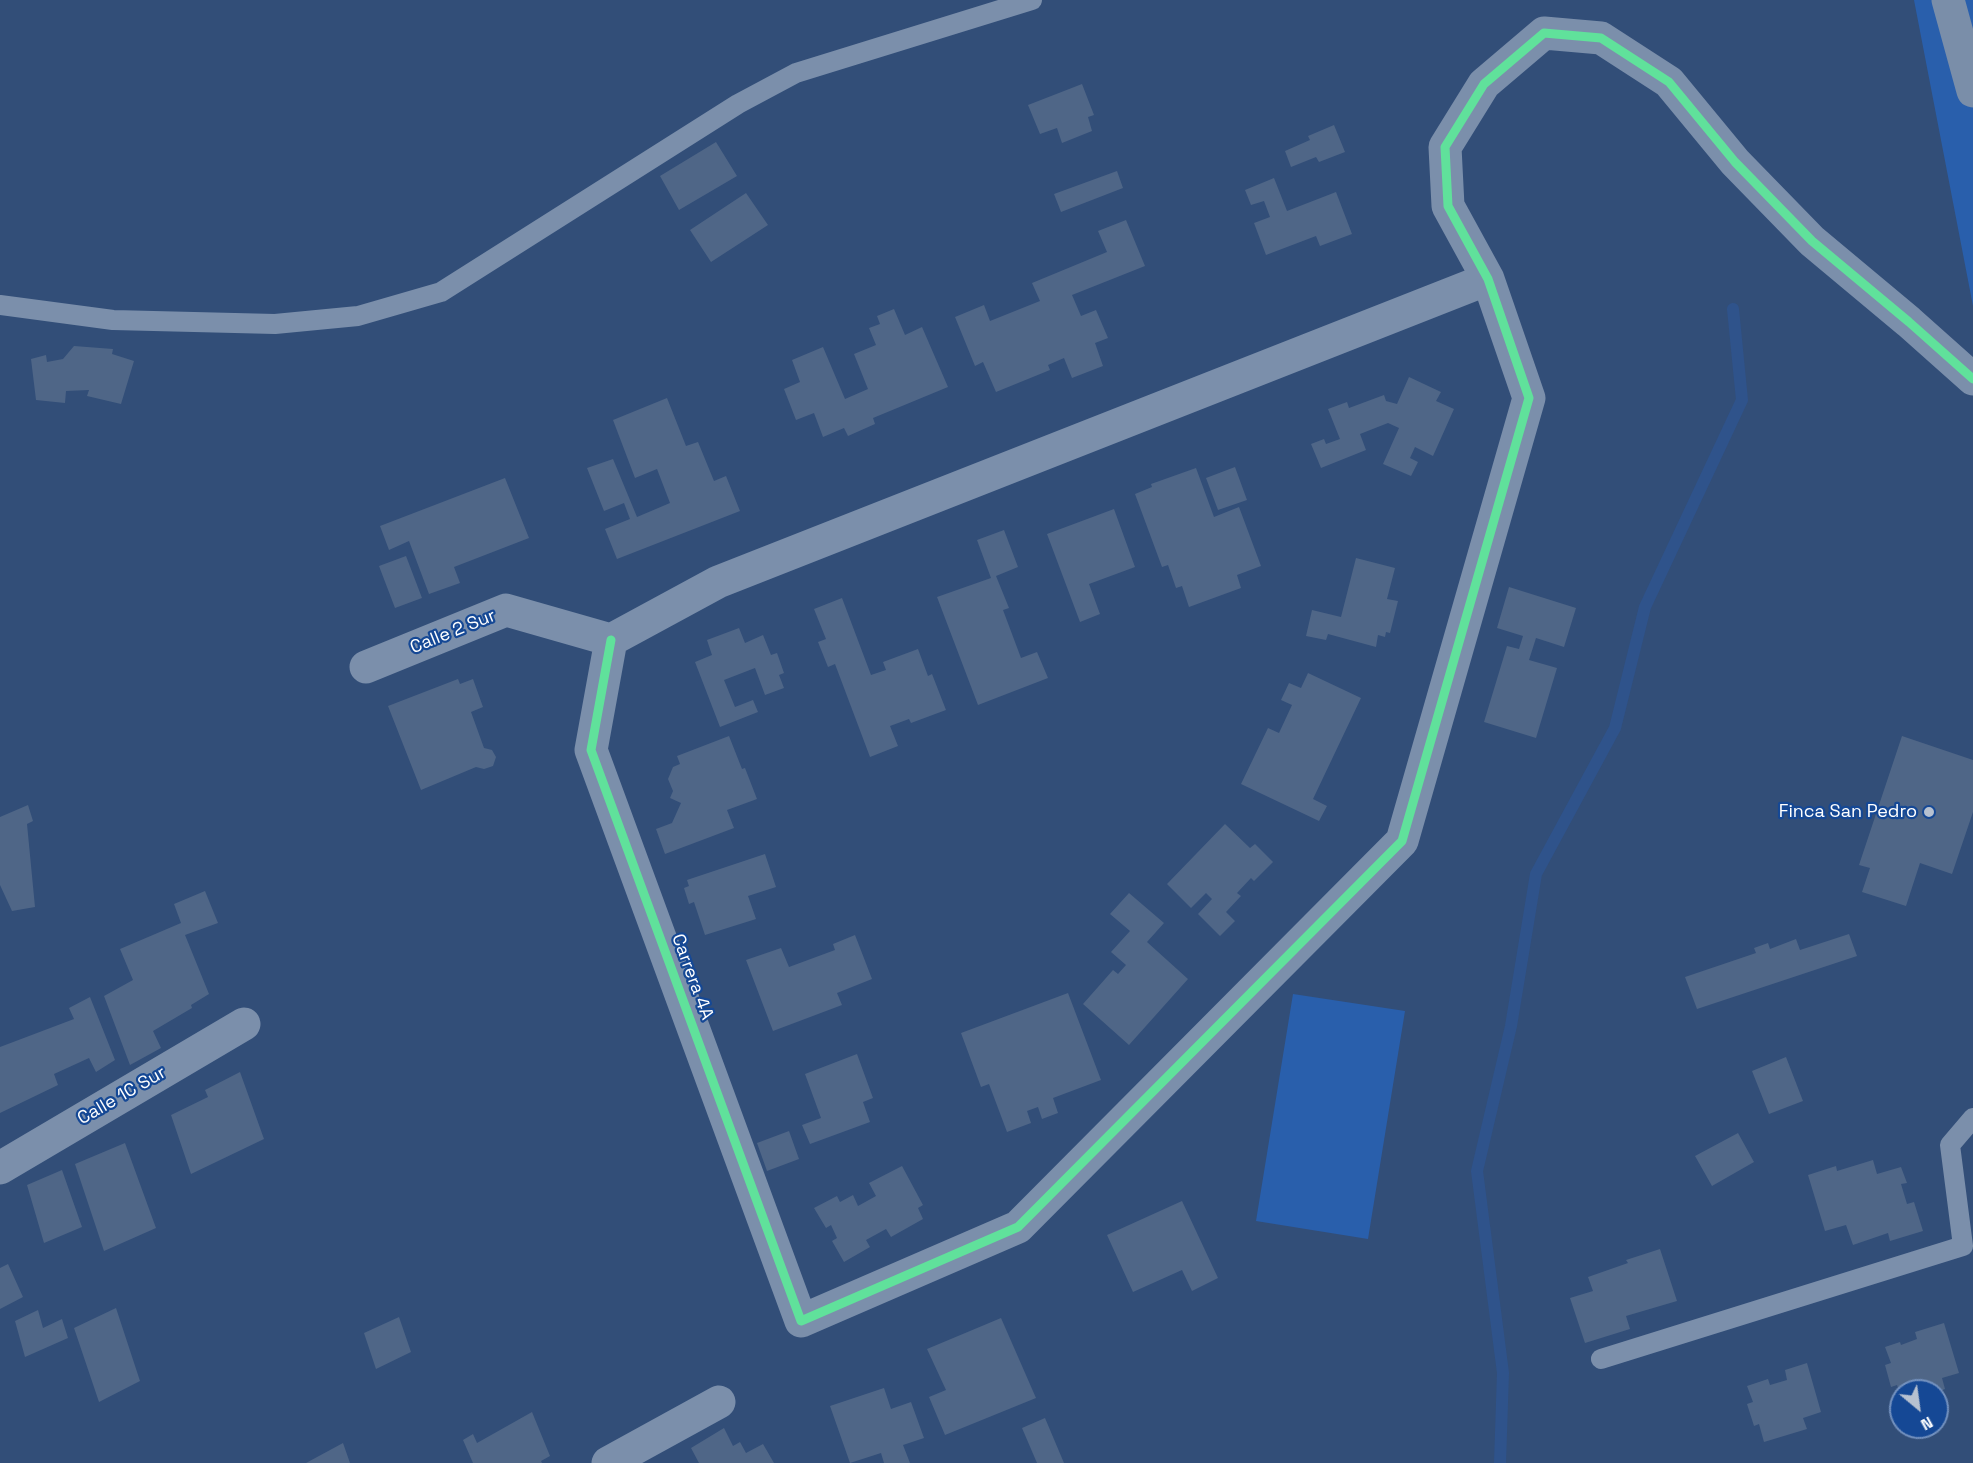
<!DOCTYPE html>
<style>
body{margin:0}
#map{position:relative;width:1973px;height:1463px;overflow:hidden;background:#324e78;font-family:"Space Grotesk",sans-serif}
canvas{display:block}
.north{position:absolute;left:1889px;top:1379px;width:60px;height:60px;box-sizing:border-box;background:#154895;border:2px solid #7391bf;border-radius:50%;rotate:151deg;font-size:16px;font-weight:700;line-height:24px;text-align:center;color:#fff}
.north::after{content:'';display:block;margin:auto;width:21px;height:27px;background:#b7c1d0;clip-path:polygon(50% 0,100% 100%,50% 72%,0 100%)}
</style>
<div id="map">
<canvas width="1973" height="1463"></canvas>
<div class="north">N</div>
</div>
<script>
const c = document.querySelector('canvas').getContext('2d');
c.lineJoin = 'round';
function fillPath(path, color) { c.fillStyle = color; c.fill(path, 'evenodd'); }
const poly = rows => new Path2D(rows.map(r => 'M' + r).join(''));
function trace(path, color, width, dash) { c.strokeStyle = color; c.lineWidth = width; c.lineCap = dash ? 'butt' : 'round'; c.setLineDash(dash || []); c.stroke(path); }
function label(font, color, halo, rows, align = 'center') {
  c.font = font + ' "Space Grotesk",sans-serif'; c.lineWidth = 4.5; c.setLineDash([]); c.textBaseline = 'middle'; c.strokeStyle = halo; c.fillStyle = color; for (const [text, x, y, turn = 0] of rows) {
    c.save(); c.translate(x, y); c.rotate((+turn || 0) * Math.PI / 180); c.textAlign = isNaN(turn) ? turn : align; if (halo) c.strokeText(text, 0, 0); c.fillText(text, 0, 0); c.restore();
  }
}
fillPath(poly([
 [1914,0,1973,0,1973,306],
 [1293,994,1405,1011,1368,1239,1256,1221]
]), '#295fac');
trace(poly([
 [1500,1463,1503,1373,1477,1171,1511,1026,1536,874,1615,728,1645,607,1742,400,1733,309]
]), '#2f538b', 12);
fillPath(poly([
 [1082,84,1094,115,1088,117,1092,131,1062,143,1057,128,1040,134,1028,105],
 [1334,125,1345,152,1319,162,1316,157,1291,167,1285,151,1310,140,1308,136],
 [716,142,737,176,679,210,660,176],
 [1117,171,1123,188,1061,212,1054,194],
 [1274,178,1287,211,1336,192,1352,234,1320,246,1316,236,1266,255,1254,223,1270,217,1264,201,1251,205,1245,190],
 [746,193,768,225,711,262,690,230],
 [1126,220,1145,266,1072,295,1081,316,1096,310,1108,338,1095,343,1103,366,1072,378,1064,358,1048,365,1050,370,996,392,983,362,975,366,955,317,984,305,990,321,1040,301,1032,283,1107,252,1098,231],
 [894,309,905,335,922,327,948,387,873,418,875,424,848,436,844,428,823,437,814,413,796,420,784,389,800,382,792,360,823,347,845,399,868,389,854,354,876,345,869,328,880,324,877,316],
 [74,346,113,349,112,354,134,361,121,404,87,396,89,390,66,391,65,403,36,400,31,359,46,355,47,362,63,359],
 [1409,377,1441,392,1436,401,1454,409,1433,456,1415,447,1410,458,1418,462,1411,476,1383,464,1399,428,1388,423,1360,434,1366,450,1321,468,1311,444,1324,439,1326,444,1340,439,1328,409,1347,402,1349,408,1384,395,1386,401,1397,404],
 [667,398,686,446,698,442,714,481,726,476,740,511,617,559,605,529,630,519,624,503,604,511,587,468,613,459,637,517,670,503,657,469,635,478,613,420],
 [1235,467,1247,500,1218,510,1206,478],
 [1196,468,1214,517,1239,507,1261,566,1237,575,1241,588,1189,607,1182,586,1176,588,1168,565,1162,567,1135,494,1152,487,1151,484],
 [505,478,529,538,454,567,460,583,429,594,409,541,389,550,380,526],
 [1114,509,1135,567,1089,584,1100,614,1080,622,1047,534],
 [1004,530,1018,567,996,576,1009,608,1003,610,1021,658,1037,652,1048,678,978,705,937,597,991,578,977,540],
 [406,556,422,598,395,608,379,566],
 [1356,558,1395,568,1387,599,1398,601,1390,633,1386,632,1385,637,1378,635,1376,647,1328,634,1326,640,1306,636,1312,610,1341,617],
 [1509,587,1576,608,1564,647,1536,638,1529,660,1557,668,1536,738,1484,722,1507,646,1519,649,1523,636,1497,628],
 [842,598,871,675,886,670,883,662,918,649,928,676,932,674,946,710,911,723,909,719,890,726,898,746,870,757,835,664,828,667,818,642,826,639,814,609],
 [739,628,745,643,763,635,771,655,777,653,784,673,779,675,784,688,765,695,755,668,724,680,735,707,753,700,758,712,720,727,695,662,712,655,707,640],
 [1308,673,1361,698,1313,799,1327,806,1319,821,1241,784,1268,728,1279,733,1292,705,1281,700,1289,683,1301,688],
 [458,679,460,684,473,679,483,707,471,712,484,748,492,750,496,757,493,766,484,769,476,767,421,790,388,706],
 [729,736,742,769,745,768,757,799,727,810,734,828,665,854,656,829,672,823,681,803,670,798,673,791,668,779,673,767,680,764,677,756],
 [1902,736,1973,760,1973,812,1952,874,1920,863,1906,906,1862,892,1870,868,1859,865],
 [28,805,33,821,27,824,35,907,12,911,0,885,0,817],
 [1225,824,1250,848,1255,844,1273,862,1254,881,1251,878,1237,893,1241,896,1226,912,1235,921,1220,936,1198,914,1212,899,1206,893,1191,908,1167,884],
 [765,854,776,887,748,896,756,919,705,935,694,902,689,904,684,888,689,886,687,880],
 [205,891,218,923,185,935,209,994,191,1005,192,1008,153,1031,161,1048,130,1065,104,996,133,980,120,949,181,923,174,904],
 [1129,893,1164,923,1147,942,1188,979,1129,1045,1083,1004,1113,970,1118,974,1126,965,1111,952,1130,931,1110,914],
 [1849,934,1857,956,1697,1009,1685,977,1756,953,1754,948,1768,943,1770,949,1796,939,1800,950],
 [855,935,872,979,837,993,842,1005,773,1031,746,960,781,948,789,967,835,950,833,944],
 [1068,993,1101,1080,1053,1098,1058,1113,1042,1119,1038,1107,1027,1111,1031,1123,1007,1132,989,1084,981,1087,961,1033],
 [90,997,115,1060,96,1072,89,1058,54,1074,58,1085,0,1113,0,1047,74,1019,69,1008],
 [857,1054,873,1098,863,1102,870,1122,810,1144,802,1125,821,1118,805,1074],
 [1786,1057,1803,1101,1769,1114,1752,1071],
 [240,1072,264,1139,191,1174,171,1115,208,1097,205,1090],
 [789,1131,799,1159,767,1171,757,1143],
 [1738,1133,1754,1162,1712,1186,1695,1156],
 [125,1143,156,1228,104,1251,75,1164],
 [1873,1160,1877,1174,1901,1167,1907,1183,1901,1184,1907,1204,1914,1202,1923,1231,1890,1241,1888,1233,1853,1245,1846,1225,1825,1231,1808,1175,1836,1166,1837,1171],
 [902,1166,923,1205,918,1208,923,1219,891,1237,886,1229,866,1240,870,1247,844,1262,832,1241,837,1238,831,1225,826,1228,814,1208,837,1196,840,1202,853,1195,858,1206,876,1196,869,1183],
 [62,1170,82,1227,44,1243,27,1185],
 [1182,1201,1218,1278,1192,1291,1182,1270,1133,1292,1107,1235],
 [1660,1249,1677,1301,1626,1316,1630,1329,1585,1343,1570,1298,1593,1291,1588,1277,1628,1263,1626,1260],
 [8,1264,23,1297,0,1309,0,1268],
 [116,1308,140,1381,99,1402,74,1328],
 [38,1310,43,1328,62,1319,68,1338,25,1357,15,1321],
 [399,1317,411,1352,376,1369,364,1333],
 [1001,1318,1036,1398,945,1435,929,1397,946,1390,927,1349],
 [1944,1323,1959,1373,1942,1378,1945,1389,1937,1392,1901,1391,1901,1396,1897,1385,1891,1387,1885,1365,1891,1363,1885,1347,1900,1342,1901,1345,1917,1339,1915,1332],
 [1807,1363,1821,1412,1803,1418,1807,1429,1764,1442,1759,1424,1754,1426,1747,1404,1753,1402,1747,1386,1768,1379,1770,1385,1787,1380,1785,1370],
 [884,1388,891,1409,911,1402,924,1438,903,1445,910,1463,884,1463,881,1453,850,1463,830,1406],
 [532,1412,550,1456,541,1461,542,1463,473,1463,463,1440,473,1434,477,1443],
 [1045,1418,1064,1463,1037,1463,1022,1428],
 [724,1428,733,1446,740,1442,746,1453,763,1444,774,1463,699,1463,691,1448],
 [343,1443,350,1463,306,1463]
]), '#4f6687');
trace(poly([
 [0,305,113,320,275,324,358,316,441,292,738,104,796,73,1032,0],
 [1601,1359,1963,1246,1950,1145,1973,1118]
]), '#7b8fab', 20);
trace(poly([
 [611,640,591,750,801,1321,1018,1227,1402,841,1529,398,1488,279,1448,206,1445,147,1484,84,1544,33,1601,38,1669,82,1735,162,1812,241,1909,322,1973,379],
 [611,640,718,582,1488,279],
 [366,667,506,610,611,640],
 [0,1168,244,1024],
 [608,1463,719,1402]
]), '#7b8fab', 33);
trace(poly([
 [1948,0,1973,91]
]), '#7a8ea9', 33);
trace(poly([
 [611,640,591,750,801,1321,1018,1227,1402,841,1529,398,1488,279,1448,206,1445,147,1484,84,1544,33,1601,38,1669,82,1735,162,1812,241,1909,322,1973,379]
]), '#60e19b', 9);
for (const [x, y, r, color] of [
 [1929,812,6,"#b7c1d0"]
]) { const dot = new Path2D(); dot.arc(x, y, r, 0, 2 * Math.PI); c.fillStyle = color; c.fill(dot); trace(dot, '#154895', 2); }
label('18px', '#fff', '#154895', [
 ["Calle 2 Sur",453,632,-22],
 ["Carrera 4A",692,977,70],
 ["Calle 1C Sur",122,1096,-30]
]);
label('18px', '#fff', '#154895', [
 ["Finca San Pedro",1917,812]
], 'right');
</script>
